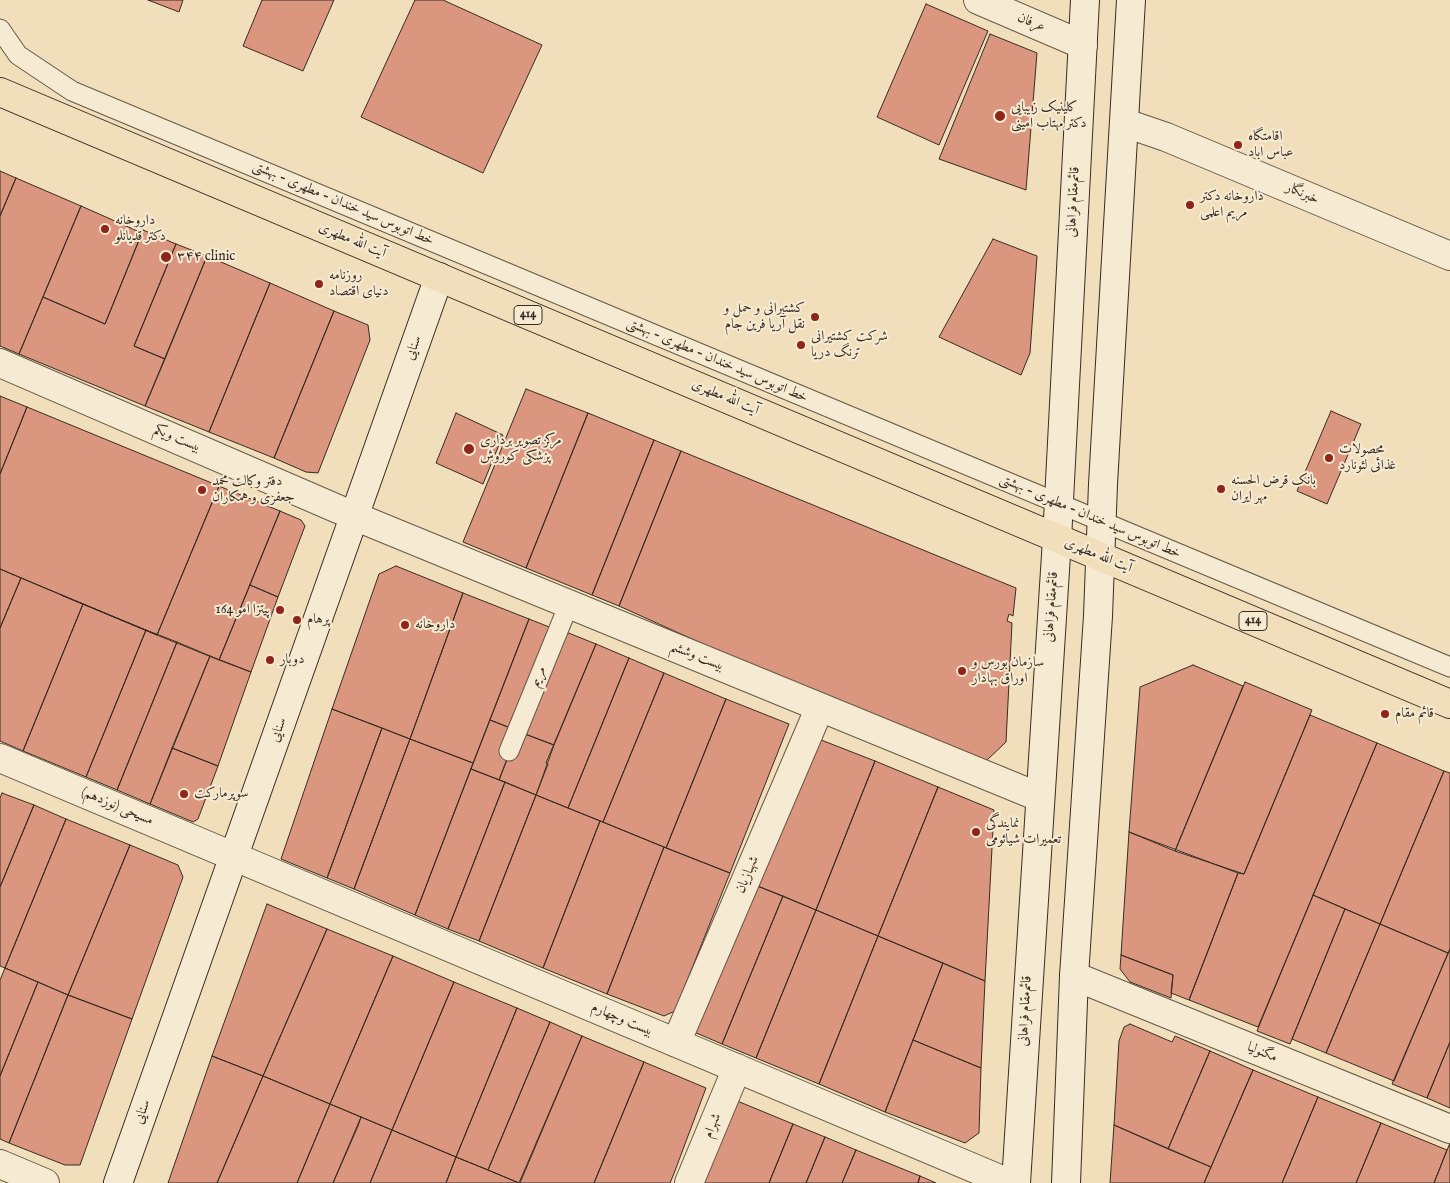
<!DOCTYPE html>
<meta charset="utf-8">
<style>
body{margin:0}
canvas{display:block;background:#f1dfbc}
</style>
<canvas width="1450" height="1183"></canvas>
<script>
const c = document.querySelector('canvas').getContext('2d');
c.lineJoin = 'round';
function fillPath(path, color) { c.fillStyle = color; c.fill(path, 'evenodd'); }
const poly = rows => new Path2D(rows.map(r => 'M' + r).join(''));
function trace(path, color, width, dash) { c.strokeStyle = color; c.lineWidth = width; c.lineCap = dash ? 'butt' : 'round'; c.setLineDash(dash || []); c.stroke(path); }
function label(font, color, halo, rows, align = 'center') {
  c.font = font + ' "IM FELL English",Amiri,serif'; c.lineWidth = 4; c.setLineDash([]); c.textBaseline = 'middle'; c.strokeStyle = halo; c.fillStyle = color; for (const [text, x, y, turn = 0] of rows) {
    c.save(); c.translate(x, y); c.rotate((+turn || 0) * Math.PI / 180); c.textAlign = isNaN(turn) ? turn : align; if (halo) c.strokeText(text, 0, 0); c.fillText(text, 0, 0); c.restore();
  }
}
const building = poly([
 [148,0,183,0,179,12,148,0],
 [262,0,334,0,303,71,243,46,262,0],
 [415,0,443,0,542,45,483,173,361,117,415,0],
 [926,4,988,31,939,145,877,117,926,4],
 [990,34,1037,53,1026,190,939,159,990,34],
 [0,171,16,178,0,216,0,171],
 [16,178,81,206,19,354,0,346,0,216,16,178],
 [81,206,142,233,105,324,43,297,81,206],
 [143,230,176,244,134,346,165,359,145,406,19,354,43,297,105,324,143,230],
 [993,239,1037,256,1030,353,1021,375,939,337,993,239],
 [176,244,207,256,165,359,134,346,176,244],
 [207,256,270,283,209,432,145,406,207,256],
 [270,283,334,311,274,458,209,432,270,283],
 [334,311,368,325,370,340,318,473,306,472,274,458,334,311],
 [526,389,588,413,526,568,463,542,526,389],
 [0,396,27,407,0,474,0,396],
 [27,407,219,486,157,635,0,569,0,474,27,407],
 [1331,411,1361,424,1327,504,1297,491,1331,411],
 [456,413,503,435,483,484,436,463,456,413],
 [588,413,654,440,592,595,526,568,588,413],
 [654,440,681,451,619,606,592,595,654,440],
 [681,451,1016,588,1013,616,1009,614,1007,621,1012,623,1006,742,986,761,973,766,619,606,681,451],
 [219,486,280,511,219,660,157,635,219,486],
 [280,511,301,520,305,526,278,597,250,585,280,511],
 [396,566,463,593,410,739,332,709,379,574,396,566],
 [0,569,21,578,0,628,0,569],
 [21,578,157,635,61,595,83,604,23,751,0,741,0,628,21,578],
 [250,585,278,597,251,672,219,660,250,585],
 [463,593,529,619,473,763,410,739,463,593],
 [83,604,146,630,86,777,23,751,83,604],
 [529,619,557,630,518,731,490,720,529,619],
 [146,630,177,642,117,790,86,777,146,630],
 [566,632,596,644,554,745,525,734,566,632],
 [177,642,210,656,150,804,117,790,177,642],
 [596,644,629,658,568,808,536,795,548,764,546,763,596,644],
 [210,656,251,672,218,766,172,748,210,656],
 [629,658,664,673,603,822,568,808,629,658],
 [1193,665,1243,686,1175,851,1129,832,1140,687,1193,665],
 [664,673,726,699,666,848,603,822,664,673],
 [1245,682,1312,710,1244,874,1175,851,1245,682],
 [726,699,789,724,730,873,666,848,726,699],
 [332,709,382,728,327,878,281,859,332,709],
 [1310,715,1377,743,1258,1027,1189,1000,1238,873,1244,874,1310,715],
 [490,720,518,731,499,780,471,769,490,720],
 [382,728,410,739,354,889,327,878,382,728],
 [525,734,554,745,536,795,499,780,511,749,525,734],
 [816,738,875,761,816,910,755,885,816,738],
 [410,739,473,763,415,915,354,889,410,739],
 [1377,743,1444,771,1380,924,1313,895,1377,743],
 [172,748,218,766,198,819,193,822,150,804,172,748],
 [875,761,938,787,878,936,816,910,875,761],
 [471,769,505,782,448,929,415,915,471,769],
 [1444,771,1450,773,1450,949,1448,953,1380,924,1444,771],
 [505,782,536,795,479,941,448,929,505,782],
 [938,787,994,810,985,981,878,936,938,787],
 [2,793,34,805,0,887,0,798,2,793],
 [536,795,600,821,543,968,479,941,536,795],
 [34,805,66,819,5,968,0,966,0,887,34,805],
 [66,819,130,845,68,995,5,968,66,819],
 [600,821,664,847,607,994,543,968,600,821],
 [1129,832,1238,873,1189,1000,1171,993,1173,975,1121,955,1129,832],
 [130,845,178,865,183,877,132,1019,68,995,130,845],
 [664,847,730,873,675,1011,664,1016,607,994,664,847],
 [755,885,783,896,722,1044,694,1032,755,885],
 [1313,895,1345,909,1290,1044,1257,1031,1313,895],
 [783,896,816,910,756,1058,722,1044,783,896],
 [267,904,327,929,263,1076,212,1056,267,904],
 [1345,909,1380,924,1326,1053,1292,1039,1345,909],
 [816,910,878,936,819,1084,756,1058,816,910],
 [1380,924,1448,953,1394,1081,1326,1053,1380,924],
 [327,929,393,956,330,1104,263,1076,327,929],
 [878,936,943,963,885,1112,819,1084,878,936],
 [1450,949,1450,1042,1427,1098,1392,1084,1450,949],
 [1121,955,1173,975,1171,998,1130,982,1120,969,1121,955],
 [393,956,454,982,392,1130,330,1104,393,956],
 [943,963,985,981,981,1068,913,1040,943,963],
 [5,968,38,982,0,1076,0,980,5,968],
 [38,982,68,995,9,1143,0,1139,0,1076,38,982],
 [454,982,517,1008,456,1157,392,1130,454,982],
 [68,995,132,1019,80,1165,65,1165,9,1143,68,995],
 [517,1008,550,1022,488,1170,456,1157,517,1008],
 [550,1022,582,1036,519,1183,488,1170,550,1022],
 [1130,1024,1172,1042,1175,1036,1210,1051,1168,1149,1114,1125,1119,1041,1124,1027,1130,1024],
 [582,1036,644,1062,594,1183,520,1183,582,1036],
 [913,1040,981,1068,979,1133,965,1143,885,1112,913,1040],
 [1450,1042,1450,1108,1427,1098,1450,1042],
 [1210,1051,1253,1070,1211,1167,1168,1149,1210,1051],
 [212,1056,263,1076,217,1183,168,1183,212,1056],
 [644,1062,706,1088,673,1176,670,1183,594,1183,644,1062],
 [1253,1070,1318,1097,1290,1164,1282,1183,1204,1183,1253,1070],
 [263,1076,330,1104,297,1183,217,1183,263,1076],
 [1318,1097,1381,1123,1356,1183,1282,1183,1318,1097],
 [730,1098,793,1124,769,1183,695,1183,730,1098],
 [330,1104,361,1117,358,1126,333,1183,297,1183,330,1104],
 [361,1117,392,1130,370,1183,333,1183,361,1117],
 [1381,1123,1447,1150,1434,1183,1356,1183,1381,1123],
 [793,1124,825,1137,806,1183,769,1183,793,1124],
 [1114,1125,1211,1167,1204,1183,1110,1183,1114,1125],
 [392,1130,456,1157,446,1183,370,1183,392,1130],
 [825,1137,856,1150,842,1183,806,1183,825,1137],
 [1450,1143,1450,1183,1434,1183,1447,1150,1450,1143],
 [856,1150,920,1176,918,1183,842,1183,856,1150],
 [456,1157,488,1170,519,1183,446,1183,456,1157],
 [920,1176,936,1183,918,1183,920,1176]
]);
fillPath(building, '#da967e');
trace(building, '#382c22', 1);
const lane = poly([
 [0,29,18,55,72,91,1450,667],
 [509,751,569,604]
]);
const street = poly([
 [978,0,1083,45],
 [1125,123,1166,137,1450,256],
 [0,363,354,516,1039,797],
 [0,758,1009,1183],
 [1074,976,1450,1129],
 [676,1043,820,707],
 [0,1164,45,1183],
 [689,1183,737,1068]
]);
const secondary = poly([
 [118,1183,439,277],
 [1016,1183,1057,539,1085,0],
 [1066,1183,1074,976,1098,616,1103,484,1131,0]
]);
const primary = poly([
 [0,92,1450,704]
]);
trace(lane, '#665948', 21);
trace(street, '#665948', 30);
trace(secondary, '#382c22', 30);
trace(primary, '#382c22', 30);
trace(lane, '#f6ead3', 19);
trace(street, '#f6ead3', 28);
trace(secondary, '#f6ead3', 28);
trace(primary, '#f1dfbc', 28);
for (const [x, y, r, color] of [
 [1000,116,6,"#8f2418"],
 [1238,145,5,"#8f2418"],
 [1190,205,5,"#8f2418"],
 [105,229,5,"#8f2418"],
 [166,257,6,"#8f2418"],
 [319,284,5,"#8f2418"],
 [815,317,5,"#8f2418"],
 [801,345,5,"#8f2418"],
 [469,449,6,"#8f2418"],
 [1329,458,5,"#8f2418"],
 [1221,489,5,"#8f2418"],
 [202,490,5,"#8f2418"],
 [280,610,5,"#8f2418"],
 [297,620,5,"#8f2418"],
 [405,625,5,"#8f2418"],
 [270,660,5,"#8f2418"],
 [962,671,5,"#8f2418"],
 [1385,714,5,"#8f2418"],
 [184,794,5,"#8f2418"],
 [976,832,5,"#8f2418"]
]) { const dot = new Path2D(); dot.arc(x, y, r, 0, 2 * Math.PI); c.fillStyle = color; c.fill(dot); trace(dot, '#f6ead3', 2); }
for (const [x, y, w] of [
 [528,315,28],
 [1253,621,28]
]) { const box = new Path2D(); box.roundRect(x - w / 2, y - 9.5, w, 19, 4); c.fillStyle = '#f6ead3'; c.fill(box); trace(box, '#382c22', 1); }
label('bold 12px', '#382c22', null, [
 ["414",528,315],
 ["414",1253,621]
]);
label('14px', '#382c22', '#f6ead3', [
 ["عرفان",1031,23,23],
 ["خبرنگار",1302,194,23],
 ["قائم‌مقام فراهانی",1074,202,-87],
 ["خط اتوبوس سید خندان - مطهری - بهشتی",343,204,23],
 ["آیت الله مطهری",352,241,23],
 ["سنایی",414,348,-70],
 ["خط اتوبوس سید خندان - مطهری - بهشتی",717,361,23],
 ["آیت الله مطهری",725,398,23],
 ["بیست ویکم",177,439,23],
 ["خط اتوبوس سید خندان - مطهری - بهشتی",1090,517,23],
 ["آیت الله مطهری",1098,556,22],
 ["قائم‌مقام فراهانی",1052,607,-86],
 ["بیست وششم",697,657,22],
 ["مریم",539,677,-68],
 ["سنایی",279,730,-70],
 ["مسیحی (نوزدهم)",117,807,23],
 ["شهبازیان",748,875,-67],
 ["قائم‌مقام فراهانی",1026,1011,-87],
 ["بیست وچهارم",622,1020,23],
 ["مگنولیا",1262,1053,22],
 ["سنایی",143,1112,-71],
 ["شهرام",713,1126,-67]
]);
label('14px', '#382c22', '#f6ead3', [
 ["کلینیک زیبایی",1011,108],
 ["دکتر مهتاب امینی",1011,124],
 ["اقامتگاه",1248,137],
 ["عباس اباد",1248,153],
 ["داروخانه دکتر",1200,197],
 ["مریم اعلمی",1200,213],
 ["داروخانه",115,221],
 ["دکتر قدیانلو",115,237],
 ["۳۴۴ clinic",177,257],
 ["روزنامه",329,276],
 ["دنیای اقتصاد",329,292],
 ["کشتیرانی و حمل و",805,309,"right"],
 ["نقل آریا فرین جام",805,325,"right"],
 ["شرکت کشتیرانی",811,337],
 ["ترنگ دریا",811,353],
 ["مرکز تصویر برداری",480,441],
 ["پزشکی کوروش",480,457],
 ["محصولات",1339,450],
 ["غذائی لئونارد",1339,466],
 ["بانک قرض الحسنه",1231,481],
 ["مهر ایران",1231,497],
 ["دفتر وکالت محمد",212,482],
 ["جعفری و همکاران",212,498],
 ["پیتزا امو 164",270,610,"right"],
 ["پرهام",307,620],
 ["داروخانه",415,625],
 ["دوبار",280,660],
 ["سازمان بورس و",972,663],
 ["اوراق بهادار",972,679],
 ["قائم مقام",1395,714],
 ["سوپرمارکت",194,794],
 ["نمایندگی",986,824],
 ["تعمیرات شیائومی",986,840]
], 'left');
</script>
